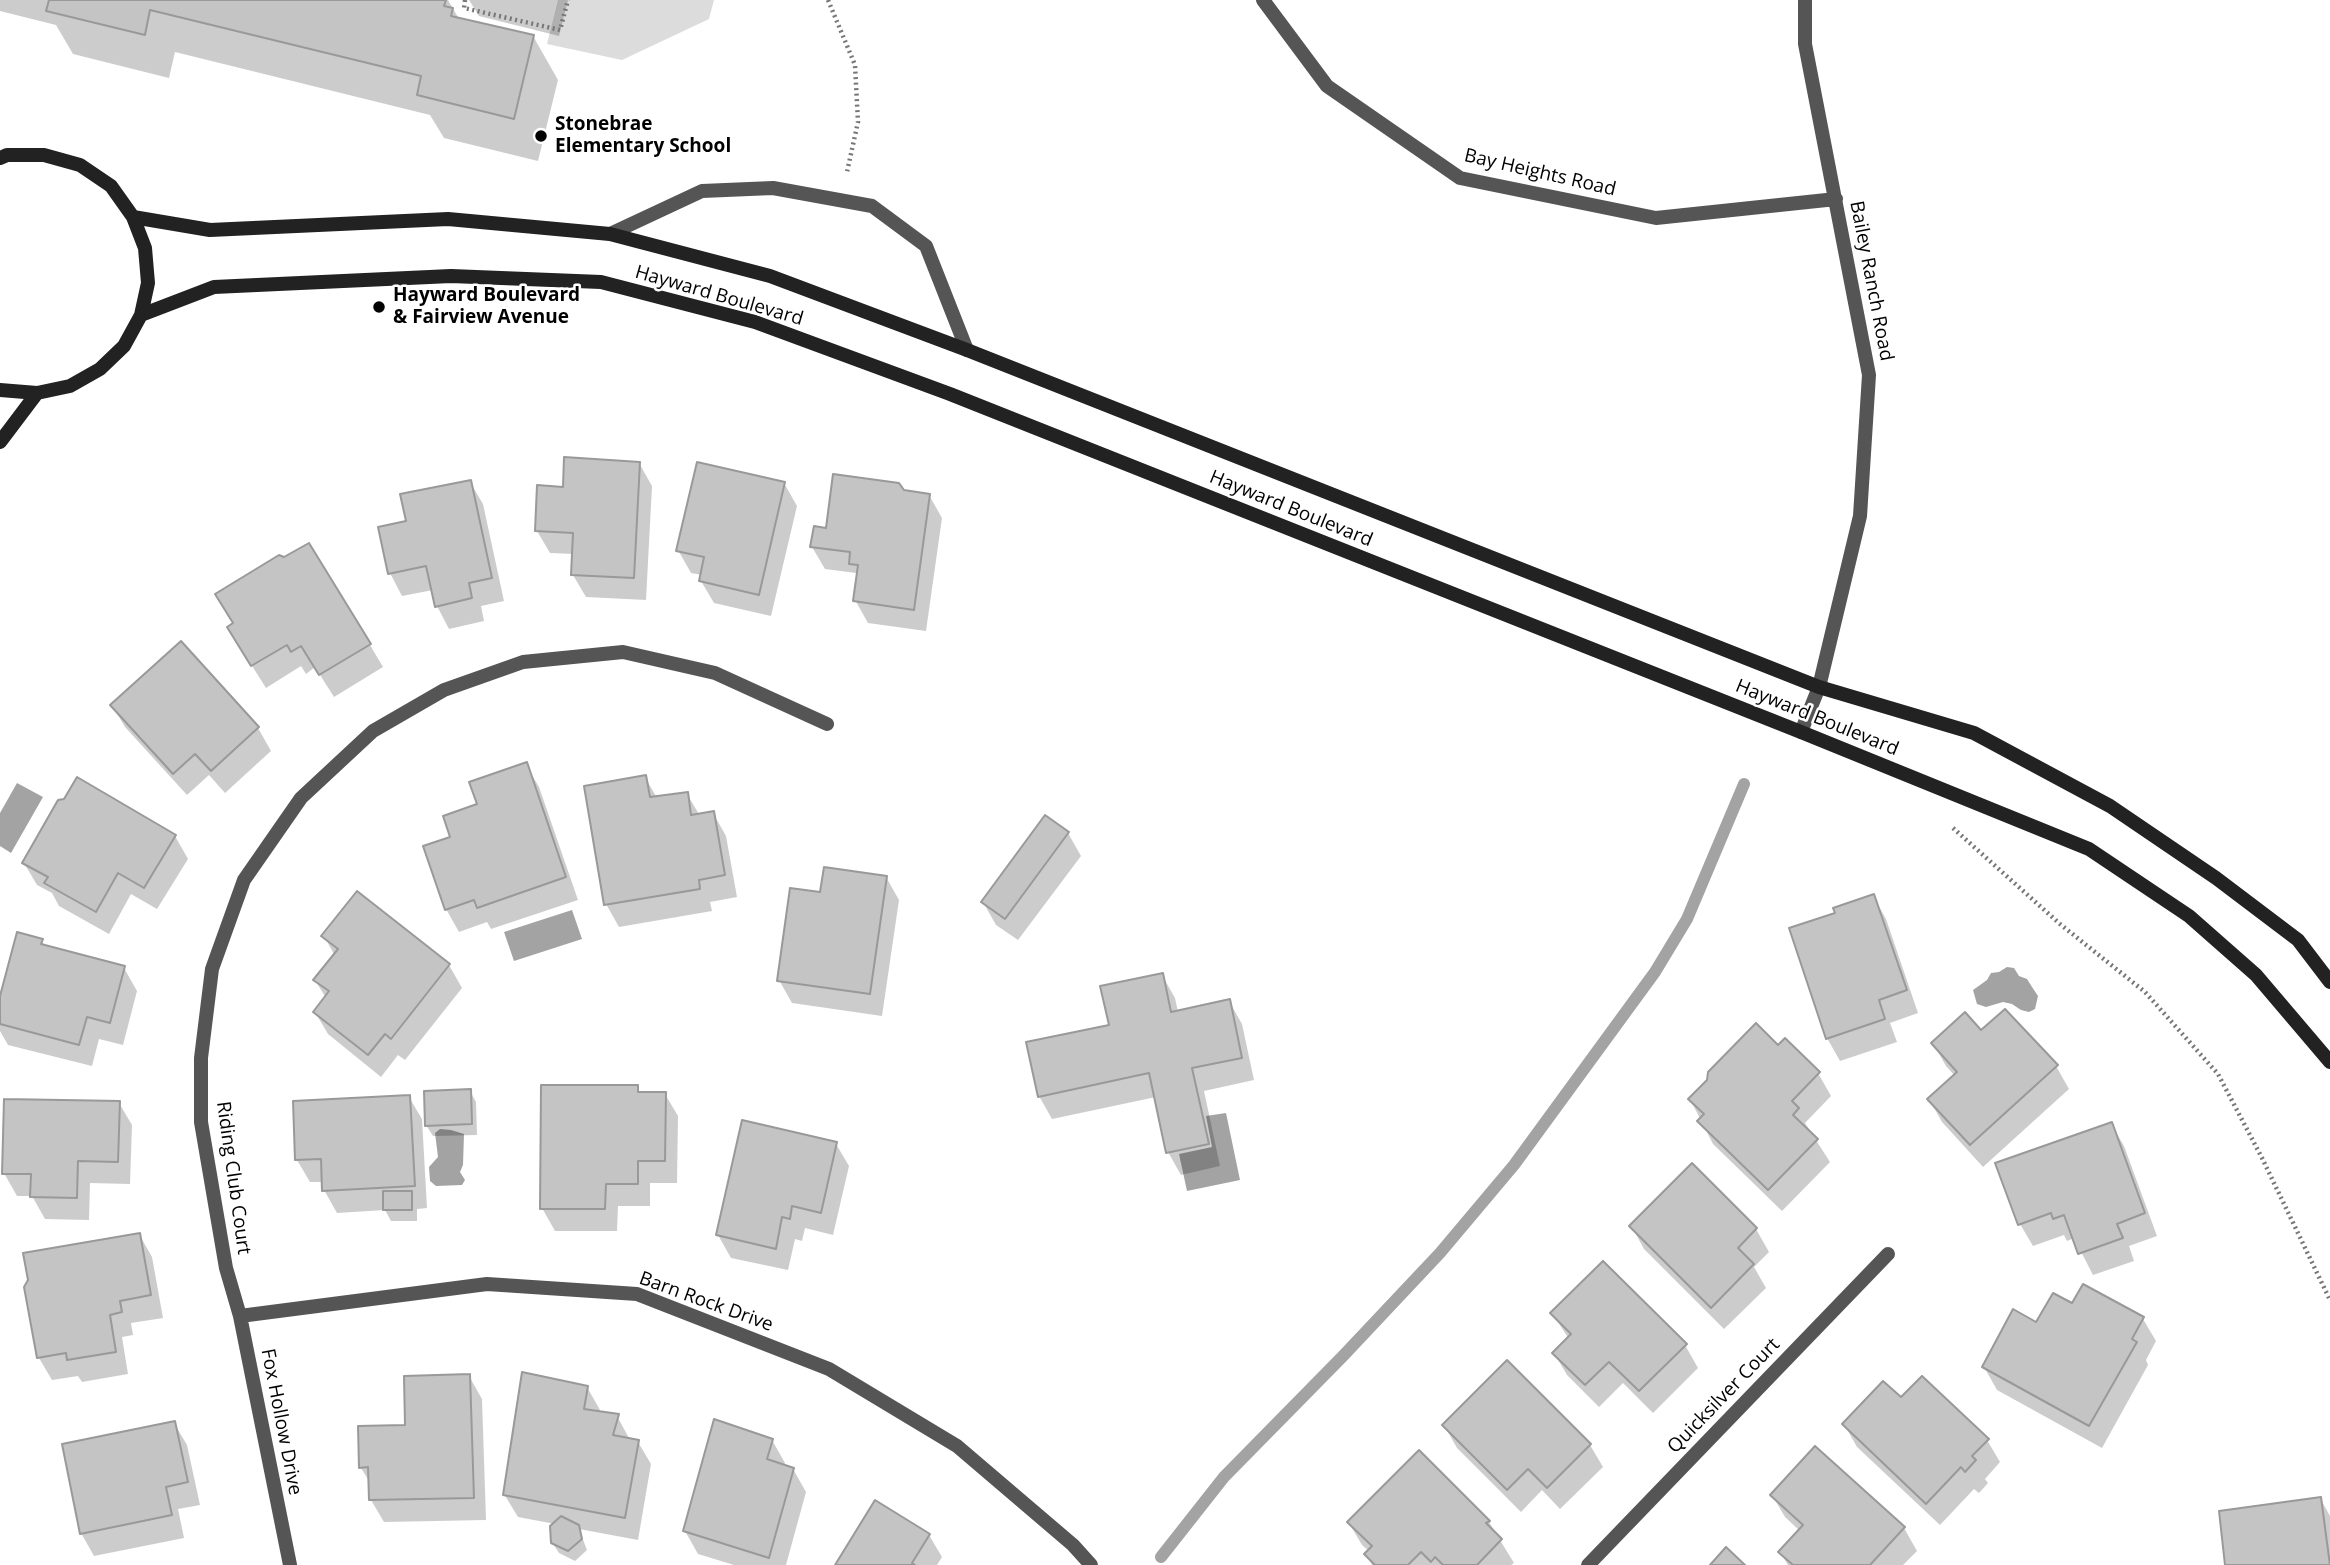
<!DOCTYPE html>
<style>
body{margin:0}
canvas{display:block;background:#fff}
</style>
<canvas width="2330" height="1565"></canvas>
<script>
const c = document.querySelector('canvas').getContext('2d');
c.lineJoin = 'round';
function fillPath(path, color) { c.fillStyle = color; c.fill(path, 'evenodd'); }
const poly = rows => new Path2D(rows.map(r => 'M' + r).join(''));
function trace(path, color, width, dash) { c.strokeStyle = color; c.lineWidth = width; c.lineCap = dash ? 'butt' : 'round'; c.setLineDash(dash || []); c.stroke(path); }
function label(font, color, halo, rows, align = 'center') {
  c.font = font + ' "Open Sans",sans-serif'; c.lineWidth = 5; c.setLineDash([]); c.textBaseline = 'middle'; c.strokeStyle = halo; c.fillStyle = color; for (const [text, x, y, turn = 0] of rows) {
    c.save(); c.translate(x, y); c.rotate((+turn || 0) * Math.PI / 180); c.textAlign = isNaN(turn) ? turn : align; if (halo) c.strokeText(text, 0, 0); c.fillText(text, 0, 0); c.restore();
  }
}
fillPath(poly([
 [558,0,714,0,709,19,622,60,547,44]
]), '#dcdcdc');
fillPath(poly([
 [17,783,43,797,11,853,0,846,0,813],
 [572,910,582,939,514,961,504,932],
 [2007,967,2014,968,2019,976,2027,979,2032,987,2038,996,2035,1009,2029,1012,2021,1010,2012,1004,2003,1002,1986,1007,1977,1004,1973,990,1987,980,1991,973,1999,972],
 [1226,1113,1240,1180,1187,1191,1179,1154,1212,1147,1206,1116],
 [440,1129,451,1130,464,1134,463,1165,460,1172,465,1180,462,1185,436,1186,430,1181,429,1167,438,1157,435,1133]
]), '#a3a3a3');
fillPath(poly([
 [0,0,448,0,459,19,533,36,558,80,538,161,444,138,430,115,175,52,169,78,73,54,56,25,0,11],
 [469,0,568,0,559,36,479,16],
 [639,463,652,486,646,600,586,597,573,575,574,554,550,553,537,531,564,488],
 [470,482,483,504,504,601,481,606,484,621,449,629,437,606,433,590,402,596,390,573,408,522],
 [784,483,797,506,771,616,714,603,701,581,702,575,691,573,678,550],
 [903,492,929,495,942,518,926,631,868,623,855,600,858,577,856,573,825,569,812,547,828,529],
 [235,624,370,645,383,667,334,697,315,667,306,674,301,666,266,688,242,650],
 [181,643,258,728,271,751,225,793,209,775,187,795,125,727,112,705],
 [526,765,539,787,578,900,491,929,487,922,459,932,446,909,452,839,479,805],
 [645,777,657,798,687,794,700,816,713,813,726,836,737,897,710,902,712,911,619,927,606,904],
 [1068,833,1081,856,1018,940,996,925,983,902],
 [175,836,188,859,157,909,131,894,109,934,59,906,52,893,37,885,24,863],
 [886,877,899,900,882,1016,792,1003,779,980],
 [1873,896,1886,919,1918,1013,1890,1023,1897,1042,1840,1061,1827,1038,1838,914],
 [324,936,449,965,462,988,405,1060,398,1055,381,1077,328,1034,315,1012,326,998,315,980,335,956],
 [41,940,46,947,124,968,137,991,123,1045,99,1039,92,1066,8,1045,0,1031,0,1003],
 [1162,975,1175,998,1178,1012,1229,1001,1242,1024,1254,1080,1204,1091,1220,1166,1181,1175,1168,1152,1156,1097,1052,1119,1039,1096],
 [1981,1033,2056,1066,2069,1089,1983,1167,1942,1122,1929,1099,1955,1076,1946,1066,1933,1043],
 [1818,1073,1831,1096,1805,1123,1830,1162,1782,1211,1713,1144,1690,1099],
 [637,1087,641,1094,665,1094,678,1116,677,1183,650,1183,650,1206,618,1206,617,1231,555,1231,542,1208],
 [470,1091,476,1102,477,1135,433,1136,426,1125],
 [409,1097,422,1119,427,1208,417,1209,417,1221,391,1221,385,1210,337,1213,324,1190,324,1182,310,1182,297,1160,294,1103],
 [119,1103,132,1125,130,1184,90,1183,89,1220,45,1219,32,1196,17,1196,4,1173],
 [2111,1124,2124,1146,2157,1236,2129,1246,2134,1261,2093,1275,2074,1238,2067,1241,2064,1235,2033,1246,2020,1224],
 [836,1144,849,1166,833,1235,805,1228,802,1241,795,1239,788,1270,731,1258,718,1235],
 [1632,1227,1756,1229,1769,1252,1754,1267,1766,1288,1724,1329,1644,1249],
 [139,1234,152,1257,163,1318,131,1323,133,1335,122,1337,128,1374,82,1382,78,1376,52,1380,39,1358,26,1287],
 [2084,1286,2143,1319,2156,1341,2146,1360,2148,1365,2102,1448,1997,1390,1984,1367,2037,1324,2072,1306],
 [1552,1313,1685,1345,1698,1368,1653,1413,1623,1383,1599,1407,1567,1375,1554,1353,1569,1339],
 [469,1376,482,1399,486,1520,384,1522,371,1500,371,1484,361,1468],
 [587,1387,600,1410,600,1413,617,1416,630,1440,638,1442,651,1464,638,1540,579,1529,587,1550,575,1561,559,1553,552,1542,555,1524,518,1517,504,1494],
 [1901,1400,1987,1440,2000,1462,1985,1479,1988,1483,1979,1493,1974,1489,1940,1525,1857,1447,1844,1424],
 [174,1423,187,1445,200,1505,178,1509,184,1538,94,1556,81,1533],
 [1444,1425,1590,1445,1603,1467,1560,1509,1542,1490,1521,1512,1457,1448],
 [772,1440,785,1463,784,1466,793,1469,806,1492,786,1565,734,1565,698,1554,685,1531],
 [1419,1453,1489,1522,1514,1563,1511,1565,1372,1565,1366,1554,1369,1551,1362,1545,1349,1523],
 [1772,1495,1904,1528,1917,1551,1903,1565,1788,1565,1780,1552,1800,1531,1785,1517],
 [2320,1498,2330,1516,2330,1565,2229,1565],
 [929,1535,942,1557,937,1565,837,1565]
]), '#0003');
trace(poly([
 [1161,1557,1224,1477,1343,1356,1440,1253,1514,1165,1655,972,1687,919,1744,784]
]), '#a3a3a3', 12);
const building = poly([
 [49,0,446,0,444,6,453,8,451,16,534,35,514,119,417,95,421,76,150,10,145,35,46,11,49,0],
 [564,457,640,462,634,578,571,575,573,533,535,531,537,485,563,487,564,457],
 [697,462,785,482,759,595,699,581,704,557,676,551,697,462],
 [833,474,899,483,904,490,930,494,914,610,853,601,858,565,849,564,850,552,810,547,814,526,826,528,833,474],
 [471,480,492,578,469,583,472,598,435,607,426,566,388,574,378,527,406,521,400,494,471,480],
 [309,543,371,644,319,675,301,646,291,652,287,645,251,666,227,627,233,623,215,594,279,555,284,557,309,543],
 [181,641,259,727,211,771,195,754,173,774,110,705,181,641],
 [527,762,566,877,477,908,474,900,445,910,423,846,450,837,443,816,477,804,469,782,527,762],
 [646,775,650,797,688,792,691,815,714,811,725,875,699,880,700,889,604,905,584,786,646,775],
 [77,777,176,835,144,888,118,873,96,912,44,883,48,877,22,863,58,800,64,799,77,777],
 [1045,815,1069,832,1005,919,981,902,1045,815],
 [824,867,887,876,870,994,777,981,790,888,820,892,824,867],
 [357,891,450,964,391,1039,385,1034,368,1055,313,1012,329,991,313,980,338,949,321,936,357,891],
 [1874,894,1907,990,1879,1000,1885,1019,1826,1039,1789,928,1835,913,1833,908,1874,894],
 [17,932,43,939,41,944,125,966,110,1023,87,1017,79,1045,0,1024,0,996,17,932],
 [1163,973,1171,1012,1230,999,1242,1058,1192,1068,1209,1144,1166,1153,1149,1073,1038,1097,1026,1042,1109,1025,1100,986,1163,973],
 [2005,1009,2058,1065,1970,1145,1927,1099,1957,1072,1931,1043,1965,1012,1981,1030,2005,1009],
 [1756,1023,1778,1045,1785,1038,1820,1072,1792,1101,1799,1108,1793,1115,1818,1139,1768,1190,1697,1121,1704,1114,1688,1099,1707,1080,1708,1072,1756,1023],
 [541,1085,638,1085,638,1092,666,1092,665,1161,638,1161,638,1184,606,1184,605,1209,540,1209,541,1085],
 [471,1089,472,1124,425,1126,424,1091,471,1089],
 [410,1095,415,1186,322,1191,321,1159,295,1160,293,1101,410,1095],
 [4,1099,120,1101,118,1162,78,1161,77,1198,30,1197,31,1174,2,1174,4,1099],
 [742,1120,837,1142,821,1213,792,1206,790,1219,782,1217,776,1249,716,1235,742,1120],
 [2112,1122,2145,1213,2117,1224,2123,1238,2078,1254,2064,1215,2053,1219,2051,1213,2018,1225,1995,1163,2112,1122],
 [1692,1163,1757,1228,1738,1248,1754,1264,1711,1308,1629,1226,1692,1163],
 [383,1191,412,1191,412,1210,383,1210,383,1191],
 [140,1233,151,1295,120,1301,122,1312,110,1315,116,1352,67,1360,66,1353,37,1358,24,1287,28,1280,23,1253,140,1233],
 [1603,1261,1687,1344,1639,1391,1609,1362,1585,1385,1552,1353,1571,1334,1550,1313,1603,1261],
 [2083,1284,2144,1317,2132,1339,2137,1342,2089,1426,1982,1367,2013,1309,2036,1322,2053,1293,2072,1303,2083,1284],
 [1507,1360,1591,1444,1547,1488,1528,1469,1507,1490,1442,1425,1507,1360],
 [522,1372,588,1386,584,1409,619,1414,613,1435,639,1440,625,1518,503,1495,522,1372],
 [470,1374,474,1498,369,1500,368,1467,359,1468,358,1426,405,1425,404,1376,470,1374],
 [1922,1376,1989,1439,1972,1456,1976,1460,1965,1472,1961,1467,1926,1504,1842,1424,1883,1381,1901,1397,1922,1376],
 [714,1419,773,1439,767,1459,794,1468,769,1558,683,1531,714,1419],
 [175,1421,188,1482,166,1487,172,1515,80,1534,62,1444,175,1421],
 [1815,1446,1905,1527,1870,1565,1793,1565,1778,1552,1803,1525,1770,1495,1815,1446],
 [1419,1450,1490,1521,1486,1523,1502,1539,1477,1565,1443,1565,1435,1557,1431,1562,1421,1552,1408,1565,1375,1565,1364,1554,1372,1546,1347,1522,1419,1450],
 [2321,1497,2330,1565,2225,1565,2219,1511,2321,1497],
 [875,1500,930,1534,912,1563,915,1565,835,1565,875,1500],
 [561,1516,579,1525,582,1539,568,1551,551,1543,550,1526,561,1516],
 [1726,1547,1745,1565,1710,1565,1726,1547]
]);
fillPath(building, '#c4c4c4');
trace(building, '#999', 2);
trace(poly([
 [465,0,464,8,560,30,568,0],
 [828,0,855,65,858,122,847,172],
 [1953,828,2060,924,2145,992,2218,1074,2262,1158,2330,1300]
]), '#777', 4.5, [2, 3.5]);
trace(poly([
 [610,234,702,191,773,188,872,206,926,246,967,350]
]), '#555', 14);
trace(poly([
 [1263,0,1327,86,1460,178,1656,218,1836,199],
 [1801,732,1819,687,1860,516,1869,375,1805,44,1805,0],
 [240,1316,487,1284,637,1294,829,1369,957,1446,1073,1545,1091,1565],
 [290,1565,240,1316,226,1268,201,1122,201,1058,212,969,244,880,301,798,373,731,444,690,523,662,623,652,715,673,827,724],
 [1588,1565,1888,1254]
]), '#555', 14);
trace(poly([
 [0,158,7,155,44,155,80,165,111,186,133,217,145,248,148,283,141,315,124,346,100,369,70,386,37,393,0,390],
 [133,217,210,230,448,219,610,234,770,276,967,350,1819,687,1974,733,2110,806,2216,878,2298,940,2330,982],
 [141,315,214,287,451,276,601,282,755,322,950,394,1801,732,2089,849,2189,916,2256,975,2330,1062],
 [0,442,37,393]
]), '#222', 14);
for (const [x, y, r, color] of [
 [541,136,7,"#000"],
 [379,307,7,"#000"]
]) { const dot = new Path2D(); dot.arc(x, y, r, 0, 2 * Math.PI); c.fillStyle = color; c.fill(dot); trace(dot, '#fff', 2.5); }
label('bold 19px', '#000', '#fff', [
 ["Stonebrae",555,125],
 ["Elementary School",555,147],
 ["Hayward Boulevard",393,296],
 ["& Fairview Avenue",393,318]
], 'left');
label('19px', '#000', '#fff', [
 ["Bay Heights Road",1540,173,13],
 ["Bailey Ranch Road",1871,281,79],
 ["Hayward Boulevard",719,296,16],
 ["Hayward Boulevard",1291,509,22],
 ["Hayward Boulevard",1817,718,22],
 ["Riding Club Court",233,1178,82],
 ["Barn Rock Drive",706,1302,20],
 ["Quicksilver Court",1724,1396,-46],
 ["Fox Hollow Drive",281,1422,79]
]);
</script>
